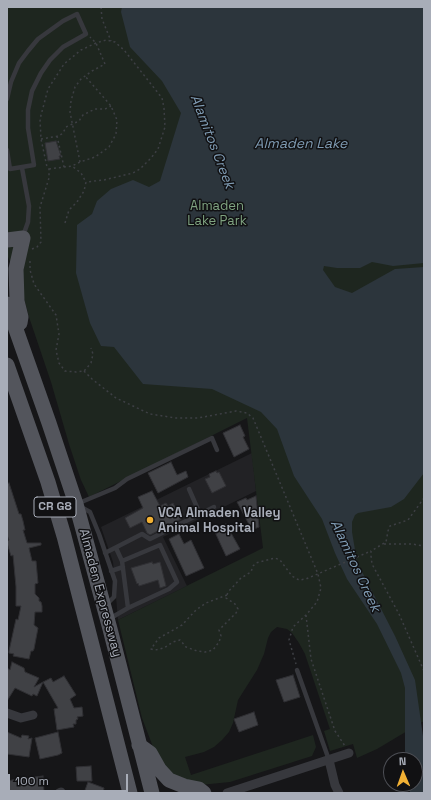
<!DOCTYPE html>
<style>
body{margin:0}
#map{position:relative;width:431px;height:800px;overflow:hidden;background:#161618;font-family:"Space Grotesk",sans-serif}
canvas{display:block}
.frame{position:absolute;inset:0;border:8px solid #a8adb8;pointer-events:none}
.north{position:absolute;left:383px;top:752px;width:40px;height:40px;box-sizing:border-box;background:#111113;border:1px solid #4d4f55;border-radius:50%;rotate:358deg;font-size:11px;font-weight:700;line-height:16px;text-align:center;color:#a8adb8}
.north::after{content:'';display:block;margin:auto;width:14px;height:18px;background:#f2b134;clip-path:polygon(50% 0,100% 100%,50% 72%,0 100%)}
.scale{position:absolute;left:8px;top:774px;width:120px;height:18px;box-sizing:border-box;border:2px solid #a8adb8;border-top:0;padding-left:5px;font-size:12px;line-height:14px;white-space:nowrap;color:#a8adb8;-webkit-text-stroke:3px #111113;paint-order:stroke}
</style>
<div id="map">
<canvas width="431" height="800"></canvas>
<div class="frame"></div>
<div class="north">N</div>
<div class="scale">100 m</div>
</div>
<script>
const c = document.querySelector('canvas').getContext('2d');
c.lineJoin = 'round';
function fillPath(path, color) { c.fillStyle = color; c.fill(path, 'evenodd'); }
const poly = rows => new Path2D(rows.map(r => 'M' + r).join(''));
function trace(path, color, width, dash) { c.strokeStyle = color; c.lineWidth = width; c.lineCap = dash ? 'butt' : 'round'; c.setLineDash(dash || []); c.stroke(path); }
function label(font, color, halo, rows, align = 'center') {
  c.font = font + ' "Space Grotesk",sans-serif'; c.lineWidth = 3; c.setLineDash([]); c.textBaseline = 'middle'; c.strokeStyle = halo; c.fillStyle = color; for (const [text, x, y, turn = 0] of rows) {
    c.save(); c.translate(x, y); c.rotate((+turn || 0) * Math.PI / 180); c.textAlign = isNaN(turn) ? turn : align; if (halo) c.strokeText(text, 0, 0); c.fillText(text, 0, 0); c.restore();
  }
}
fillPath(poly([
 [252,453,256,491,163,537,187,586,118,620,113,562,101,527]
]), '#222225');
fillPath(poly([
 [7,7,424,7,424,721,377,749,357,758,353,744,330,751,324,731,330,729,305,654,299,643,292,633,287,629,277,627,271,632,268,638,264,654,257,670,238,700,233,723,229,732,222,740,214,747,204,752,185,757,191,775,313,735,316,747,312,756,230,782,200,785,181,782,158,760,142,718,118,620,263,548,247,418,89,497,81,480,69,444,51,382,29,317,21,287,13,271,7,254]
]), '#1e261f');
fillPath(poly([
 [122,7,424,7,424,263,393,266,372,262,360,268,337,268,324,266,323,270,335,287,352,293,395,269,424,267,424,473,404,499,391,507,358,513,355,515,352,522,352,532,357,562,395,636,415,680,424,743,424,793,410,793,409,784,415,784,415,760,407,760,405,751,405,688,401,673,377,624,347,579,335,553,322,519,294,476,277,429,261,412,212,389,143,384,114,347,101,346,90,323,76,273,77,225,92,214,97,201,111,189,133,180,149,187,160,181,181,113,162,81,130,47,121,12]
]), '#2c353c');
const building = poly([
 [56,141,61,156,59,156,60,159,48,161,45,143,56,141],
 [240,425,245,436,243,437,249,449,234,457,223,433,240,425],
 [171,462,177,475,186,471,188,477,158,493,148,473,171,462],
 [216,471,217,473,219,472,226,486,212,493,205,479,210,477,209,474,216,471],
 [9,483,19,514,21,514,23,521,25,530,23,530,27,543,41,543,41,545,29,548,32,561,36,561,38,583,35,584,35,594,39,598,39,601,41,602,42,606,42,612,35,612,34,625,38,628,34,649,33,651,31,651,29,659,13,656,14,654,9,653,9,651,16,619,18,620,21,606,16,606,16,587,13,555,11,556,7,543,7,541,9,540,7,535,7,484,9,483],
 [152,491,160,506,166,503,168,506,173,503,181,519,150,535,147,533,142,522,130,528,125,518,143,508,138,497,152,491],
 [256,496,259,527,252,530,237,502,246,498,247,500,256,496],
 [226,524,240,549,226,556,214,530,226,524],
 [179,534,184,544,191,540,204,568,186,576,169,539,179,534],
 [152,562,153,564,160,562,166,586,160,588,158,580,139,586,138,583,137,584,131,568,152,562],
 [12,662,24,668,25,672,39,678,34,687,43,682,37,696,33,694,32,696,15,688,7,701,7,668,10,670,12,662],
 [293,675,300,697,284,702,276,680,293,675],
 [64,676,76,695,70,699,74,708,82,707,83,716,77,717,78,719,76,720,76,724,73,724,74,727,57,730,54,709,58,708,43,682,51,678,53,682,64,676],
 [254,712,258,725,239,732,234,719,254,712],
 [7,732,21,738,22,735,29,736,28,739,32,738,29,757,7,754,7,732],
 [58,732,62,753,58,755,40,759,35,738,58,732],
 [91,766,92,781,77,781,76,767,91,766],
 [43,776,44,792,7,793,7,782,12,780,43,776],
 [88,782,104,788,103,793,84,793,88,782]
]);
fillPath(building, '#404145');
trace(building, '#303034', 1);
trace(poly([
 [101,7,102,19,111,41],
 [57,136,64,167],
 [41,139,59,136,63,133,66,127,79,121,83,115,95,109,105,109,111,106],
 [80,162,70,112,71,101,75,87,81,79,92,71,105,64,96,43,90,37],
 [49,169,72,166,80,162,95,157,109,147,116,134,117,120,111,106,85,76],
 [65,223,69,210,77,202,84,191,86,182,81,173,72,166],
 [32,249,37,247,41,242,40,207,49,178,49,169,47,167,41,139,40,119,48,89,64,64,81,50,96,43,106,40,115,42,124,50,162,98,164,108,165,127,158,149,151,158,140,169,133,173,104,180,86,182],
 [30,261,30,270,34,284,56,315,59,334,56,350,59,363,65,371,76,372,84,371,91,363,93,354,91,348],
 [84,371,92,379,116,398,150,414,176,418,198,418,236,411,247,413,253,418,318,574,321,588,317,602,306,615,293,627,289,640,296,664],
 [424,498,408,520,390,526,388,531,386,542,371,551,371,556,372,564,399,614,424,671],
 [384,544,412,544,424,546],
 [227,595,206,603,196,610,182,625,159,638,151,649,155,650,164,648,173,642,180,640,186,647,197,651,205,652,213,650,219,642,221,636,219,630,236,613,238,609,235,604,226,598,228,592,241,578,251,572,253,566,256,563,275,558,280,560,292,576,299,580,306,579,371,551],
 [306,615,311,659,335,731,345,746]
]), '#3d3f44', 1.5, [2, 3]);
trace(poly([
 [7,99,11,82,19,63,28,51,38,39,63,21,77,14,86,34,63,47,50,60,41,73,32,91,28,110,28,128,34,165,10,169,7,150],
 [22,168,29,206,28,222,23,236],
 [189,489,200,514],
 [79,503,115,488,127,479,212,438,217,450],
 [81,507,90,512,99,534,115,581,114,597,106,605],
 [105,553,142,534,150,539,214,507],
 [122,561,160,545,177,582,169,589,128,608],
 [111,571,123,567],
 [109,619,128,608,122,561,116,548],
 [297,670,329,760]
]), '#37383d', 4.5);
trace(poly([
 [7,713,21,718,33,715],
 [329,760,335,785,339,793],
 [59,793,61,792],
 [227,793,349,753]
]), '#37383d', 9);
trace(poly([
 [7,240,23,238,16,269,17,301,21,317,20,323],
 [7,304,49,423,76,504,110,629,152,793],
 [7,365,48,482,64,536,130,793],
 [139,745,150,753,159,769,169,780,184,786,199,789,204,793]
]), '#53555c', 15);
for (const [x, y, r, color] of [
 [150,520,4,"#f2b134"]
]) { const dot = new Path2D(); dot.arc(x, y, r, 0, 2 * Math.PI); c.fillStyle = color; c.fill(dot); trace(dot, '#111113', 1.5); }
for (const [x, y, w] of [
 [55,507,42]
]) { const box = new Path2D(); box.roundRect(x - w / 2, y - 10, w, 20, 3); c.fillStyle = '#111113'; c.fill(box); trace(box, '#a8adb8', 1); }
label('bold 12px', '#a8adb8', null, [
 ["CR G8",55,507]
]);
label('13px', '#7fa381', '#111113', [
 ["Almaden",217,206],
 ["Lake Park",217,221]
]);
label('bold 13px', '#a8adb8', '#111113', [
 ["VCA Almaden Valley",158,513],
 ["Animal Hospital",158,528]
], 'left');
label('13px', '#a8adb8', '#111113', [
 ["Almaden Expressway",100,593,75]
]);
label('italic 14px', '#7f9bb3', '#111113', [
 ["Alamitos Creek",212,142,69],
 ["Almaden Lake",301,144],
 ["Alamitos Creek",355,566,65]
]);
</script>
